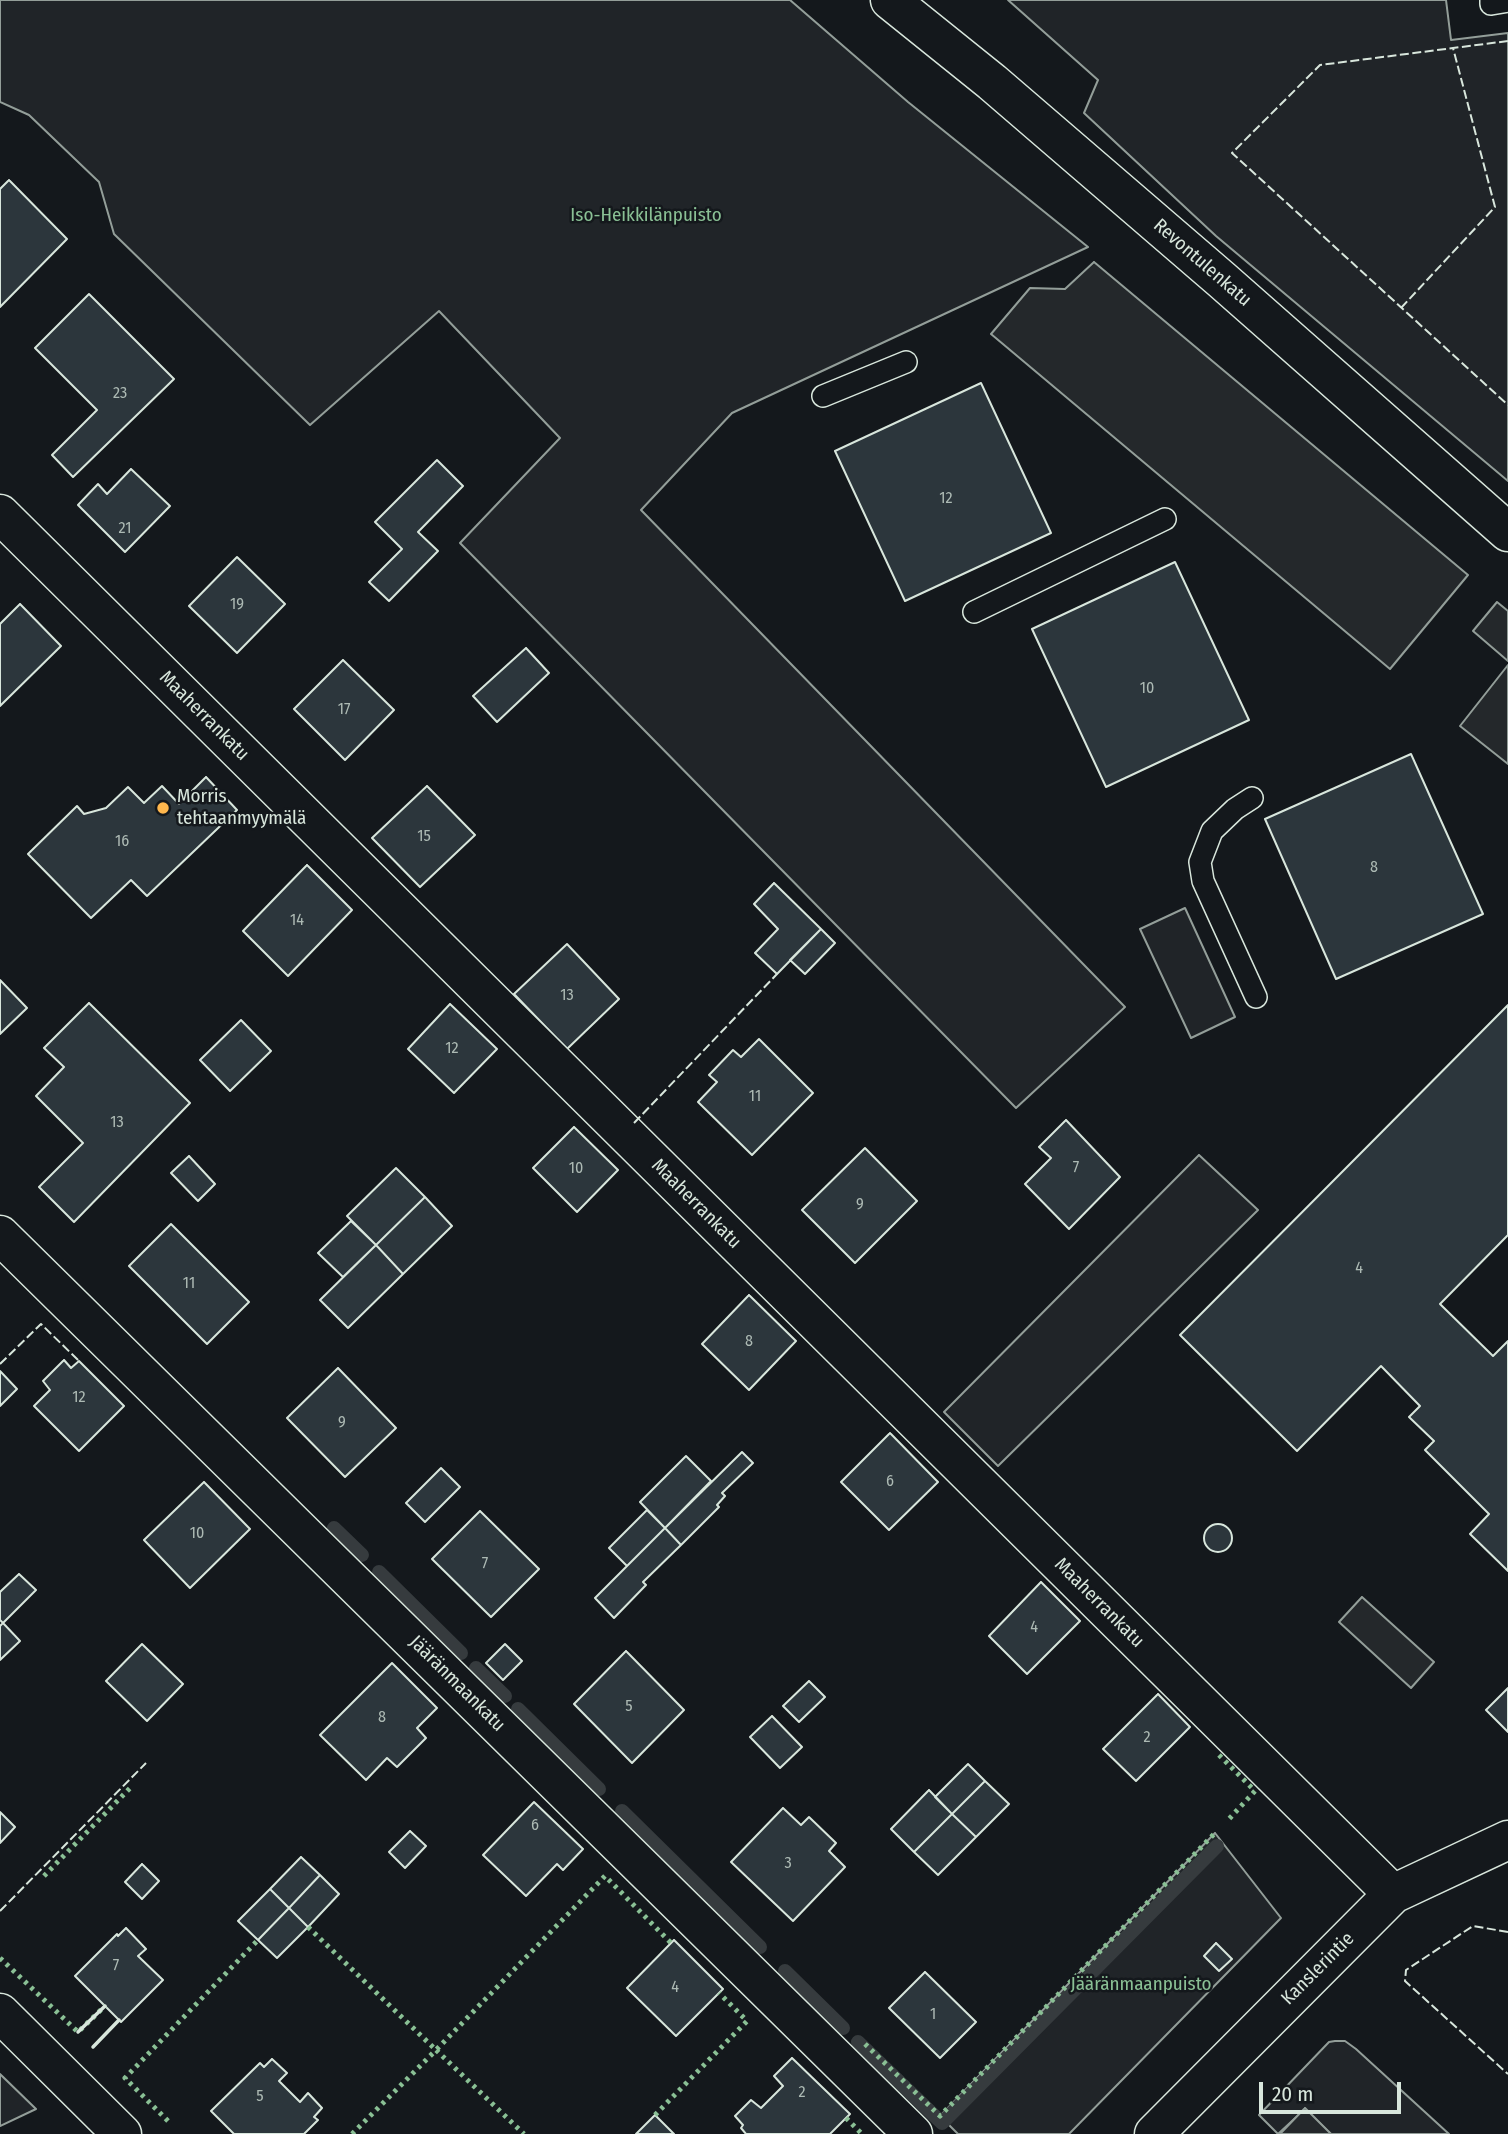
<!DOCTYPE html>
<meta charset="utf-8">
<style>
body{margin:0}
#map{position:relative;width:1508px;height:2134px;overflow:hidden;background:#14181c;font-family:"Fira Sans Condensed",sans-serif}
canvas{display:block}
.scale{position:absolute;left:1259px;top:2082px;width:142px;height:32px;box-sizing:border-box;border:4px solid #d8e6dc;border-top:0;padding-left:9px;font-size:21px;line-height:24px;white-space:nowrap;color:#d8e6dc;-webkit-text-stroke:5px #14181c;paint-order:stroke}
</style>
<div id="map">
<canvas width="1508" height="2134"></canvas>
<div class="scale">20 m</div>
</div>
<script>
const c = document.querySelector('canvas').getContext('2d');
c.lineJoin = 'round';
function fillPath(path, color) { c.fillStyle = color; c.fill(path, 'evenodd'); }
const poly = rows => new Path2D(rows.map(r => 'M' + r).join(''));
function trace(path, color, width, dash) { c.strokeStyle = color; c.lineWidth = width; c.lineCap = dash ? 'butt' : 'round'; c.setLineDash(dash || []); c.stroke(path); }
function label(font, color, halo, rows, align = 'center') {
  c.font = font + ' "Fira Sans Condensed",sans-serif'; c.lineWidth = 5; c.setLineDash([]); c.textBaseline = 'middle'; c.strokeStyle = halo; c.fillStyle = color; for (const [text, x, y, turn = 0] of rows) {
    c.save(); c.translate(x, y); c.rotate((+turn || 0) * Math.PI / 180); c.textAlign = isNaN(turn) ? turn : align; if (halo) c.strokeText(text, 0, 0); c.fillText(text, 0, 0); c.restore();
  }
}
const green = poly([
 [0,0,790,0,908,102,1088,247,732,413,641,510,1125,1007,1016,1108,460,543,560,438,439,311,310,425,114,234,99,182,29,115,0,102,0,0],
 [1008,0,1446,0,1451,40,1508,33,1508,481,1216,236,1084,113,1098,80,1008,0],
 [1185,908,1235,1017,1191,1038,1140,929,1185,908],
 [1199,1155,1258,1210,998,1466,944,1412,1199,1155],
 [1215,1833,1281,1918,1069,2134,958,2134,940,2116,1215,1833],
 [1335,2041,1345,2041,1356,2049,1449,2134,1331,2134,1305,2109,1278,2134,1259,2115,1329,2042,1335,2041],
 [0,2074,36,2109,0,2126,0,2074]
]);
fillPath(green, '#202428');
trace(green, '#939e99', 2);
const parking = poly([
 [1094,262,1468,575,1390,669,991,334,1030,288,1065,289,1094,262],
 [1497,602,1508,611,1508,661,1473,631,1497,602],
 [1508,665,1508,764,1460,726,1508,665],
 [1362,1597,1434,1662,1411,1688,1339,1622,1362,1597],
 [1305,2108,1331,2134,1280,2134,1305,2108]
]);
fillPath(parking, '#24282b');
trace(parking, '#939e99', 2);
trace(poly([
 [334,1528,362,1555],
 [379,1572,461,1653],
 [476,1668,505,1696],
 [518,1709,599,1789],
 [622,1811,760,1947],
 [785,1971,843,2028],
 [858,2042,942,2123,1217,1846]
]), '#363b3e', 14);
const building = poly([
 [9,180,67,239,0,307,0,189,9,180],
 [89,294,174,379,73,477,52,455,97,410,35,348,89,294],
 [981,383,1051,533,905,601,835,451,981,383],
 [437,460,463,486,418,532,438,551,389,601,369,582,402,549,375,522,437,460],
 [131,469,170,506,125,552,78,505,98,484,107,494,131,469],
 [237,557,285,604,237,653,189,606,237,557],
 [1175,562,1249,720,1106,787,1032,629,1175,562],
 [20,604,61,646,0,706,0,624,20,604],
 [526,648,549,673,497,722,473,696,526,648],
 [343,660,394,710,345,760,294,709,343,660],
 [1411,754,1483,914,1336,979,1265,819,1411,754],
 [206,777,237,810,147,896,131,880,91,918,28,854,77,806,84,814,106,808,128,787,144,803,162,786,179,804,206,777],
 [427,786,475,835,420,887,372,838,427,786],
 [307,865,352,910,288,976,243,931,307,865],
 [774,883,821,929,777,974,755,953,778,929,754,904,774,883],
 [821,929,835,943,805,974,790,960,821,929],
 [567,944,619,999,567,1049,514,994,567,944],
 [0,980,27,1008,0,1034,0,980],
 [89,1003,190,1103,74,1222,39,1187,83,1143,36,1096,64,1067,44,1048,89,1003],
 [450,1004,497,1049,454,1093,408,1049,450,1004],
 [1508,1005,1508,1235,1440,1304,1493,1356,1508,1341,1508,1571,1470,1534,1489,1514,1425,1450,1434,1441,1409,1417,1420,1406,1381,1366,1297,1451,1180,1335,1508,1005],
 [241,1020,271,1051,230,1091,200,1060,241,1020],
 [759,1039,813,1093,752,1155,698,1102,717,1082,709,1075,733,1050,741,1057,759,1039],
 [1066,1120,1120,1177,1069,1229,1025,1184,1051,1158,1039,1147,1066,1120],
 [574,1127,618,1170,577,1212,533,1168,574,1127],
 [865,1148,917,1201,855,1263,802,1210,865,1148],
 [189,1156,215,1184,198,1201,171,1173,189,1156],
 [396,1168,425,1197,376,1245,347,1216,396,1168],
 [425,1197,452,1226,403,1274,376,1245,425,1197],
 [351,1221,376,1245,343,1277,318,1253,351,1221],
 [171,1224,249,1302,207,1344,129,1266,171,1224],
 [376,1245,403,1274,348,1328,320,1300,376,1245],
 [749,1295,796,1341,749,1390,702,1344,749,1295],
 [64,1360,71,1368,79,1361,124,1406,79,1451,34,1406,50,1390,43,1381,64,1360],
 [338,1368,396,1428,345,1477,287,1418,338,1368],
 [0,1371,17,1389,0,1406,0,1371],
 [890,1433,938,1482,889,1530,841,1482,890,1433],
 [742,1452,753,1463,722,1493,725,1496,717,1505,719,1507,681,1545,665,1528,742,1452],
 [686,1456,711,1481,665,1528,640,1502,686,1456],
 [441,1468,460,1487,425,1522,406,1503,441,1468],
 [204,1482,250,1529,190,1588,144,1540,204,1482],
 [647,1510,665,1528,627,1566,609,1548,647,1510],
 [480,1511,539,1569,491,1617,432,1559,480,1511],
 '1204 1538a14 14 0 1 1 28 0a14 14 0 1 1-28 0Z',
 [665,1528,681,1545,643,1582,646,1585,614,1618,595,1598,665,1528],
 [19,1574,36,1590,3,1623,0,1620,0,1592,19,1574],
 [1041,1582,1080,1621,1027,1674,989,1636,1041,1582],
 [3,1623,20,1641,0,1660,0,1626,3,1623],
 [142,1644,183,1684,147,1721,106,1681,142,1644],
 [505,1644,522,1661,503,1680,486,1663,505,1644],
 [626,1651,684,1710,632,1763,574,1704,626,1651],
 [392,1663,437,1708,417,1728,426,1738,397,1767,387,1758,366,1780,320,1735,392,1663],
 [809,1681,825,1697,799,1722,783,1706,809,1681],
 [1508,1688,1508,1732,1486,1710,1508,1688],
 [1158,1694,1190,1727,1136,1781,1103,1749,1158,1694],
 [772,1716,802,1747,780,1768,750,1737,772,1716],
 [968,1764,985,1781,952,1814,935,1797,968,1764],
 [985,1781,1009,1804,976,1837,952,1814,985,1781],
 [929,1790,952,1814,914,1852,891,1829,929,1790],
 [534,1802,583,1849,563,1870,557,1864,526,1896,483,1855,534,1802],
 [783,1808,801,1825,809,1817,836,1843,829,1851,845,1867,793,1921,731,1862,783,1808],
 [0,1812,15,1827,0,1843,0,1812],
 [952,1814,976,1837,938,1875,914,1852,952,1814],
 [410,1831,426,1846,405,1868,389,1852,410,1831],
 [301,1857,320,1875,289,1908,270,1889,301,1857],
 [142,1864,159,1881,142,1899,125,1882,142,1864],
 [320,1875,339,1894,308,1927,289,1908,320,1875],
 [270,1889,289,1908,258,1940,238,1921,270,1889],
 [289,1908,308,1927,277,1958,258,1940,289,1908],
 [126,1928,146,1949,138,1956,163,1980,121,2022,75,1976,117,1934,118,1936,126,1928],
 [674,1940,723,1989,676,2036,627,1988,674,1940],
 [1216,1943,1232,1959,1219,1971,1204,1956,1216,1943],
 [925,1972,976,2022,940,2058,889,2008,925,1972],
 [792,2058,850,2114,830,2134,746,2134,741,2128,743,2125,735,2116,751,2100,761,2108,783,2086,774,2076,792,2058],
 [272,2059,287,2073,279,2081,300,2102,308,2093,322,2108,314,2117,318,2120,304,2134,234,2134,211,2111,260,2063,264,2067,272,2059],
 [655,2115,674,2134,636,2134,655,2115]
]);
fillPath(building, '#2c363c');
trace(building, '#d8e6dc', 2);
const service = poly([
 [1491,0,1491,4,1508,1],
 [823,396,906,362],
 [974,612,1165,519],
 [1252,798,1235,809,1212,831,1200,862,1203,881,1256,997]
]);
const minor = poly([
 [890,0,992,82,1222,280,1508,532],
 [0,514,1393,1894],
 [0,1235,913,2134],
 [0,2013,122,2134],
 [1154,2134,1393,1894,1508,1840]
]);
trace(service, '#d8e6dc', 24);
trace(minor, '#d8e6dc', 41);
trace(service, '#14181c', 21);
trace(minor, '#14181c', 38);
trace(poly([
 [1219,1755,1255,1791,1229,1819],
 [44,1876,131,1787],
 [308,1927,436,2050,605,1876,671,1943],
 [0,1958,78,2032,105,2006],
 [865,2044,940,2116,1215,1833],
 [655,2115,747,2021,719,1993],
 [846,2118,862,2134],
 [168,2121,125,2078,258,1940],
 [352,2134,436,2050,524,2134]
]), '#8ac095', 5, [3.5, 5]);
trace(poly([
 [1508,41,1320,65,1232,153,1508,405],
 [1401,308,1495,207,1453,48],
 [634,1123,777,974],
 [0,1364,41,1324,79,1361],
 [0,1911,146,1763],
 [1508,1932,1473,1926,1406,1970,1405,1981,1508,2074]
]), '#d8e6dc', 2, [9, 3.5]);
trace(poly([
 [78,2032,105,2006],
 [93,2047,119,2020]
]), '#d8e6dc', 3.5);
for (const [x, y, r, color] of [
 [163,808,7,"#ffb74d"]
]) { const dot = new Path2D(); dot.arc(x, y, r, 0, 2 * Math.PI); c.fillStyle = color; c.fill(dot); trace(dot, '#14181c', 2.5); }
label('16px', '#adbab4', null, [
 ["23",120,394],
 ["12",946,499],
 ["21",125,529],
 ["19",237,605],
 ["10",1147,689],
 ["17",344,710],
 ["15",424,837],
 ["16",122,842],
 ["8",1374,868],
 ["14",297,921],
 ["13",567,996],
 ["12",452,1049],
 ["11",755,1097],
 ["13",117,1123],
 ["7",1076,1168],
 ["10",576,1169],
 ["9",860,1205],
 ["4",1359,1269],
 ["11",189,1284],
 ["8",749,1342],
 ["12",79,1398],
 ["9",342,1423],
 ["6",890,1482],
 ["10",197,1534],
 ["7",485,1564],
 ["4",1034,1628],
 ["5",629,1707],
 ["8",382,1718],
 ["2",1147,1738],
 ["6",535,1826],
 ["3",788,1864],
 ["7",116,1966],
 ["4",675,1988],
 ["1",933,2015],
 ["2",802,2093],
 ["5",260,2097]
]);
label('19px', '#8ac095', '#14181c', [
 ["Iso-Heikkilänpuisto",646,216],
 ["Jääränmaanpuisto",1141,1985]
]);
label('19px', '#d8e6dc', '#14181c', [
 ["Revontulenkatu",1202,263,41],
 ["Maaherrankatu",204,716,45],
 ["Maaherrankatu",696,1204,45],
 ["Maaherrankatu",1099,1603,45],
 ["Jääränmaankatu",457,1684,45],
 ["Kanslerintie",1318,1969,-45]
]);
label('19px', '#d8e6dc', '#14181c', [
 ["Morris",177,797],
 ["tehtaanmyymälä",177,819]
], 'left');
</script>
